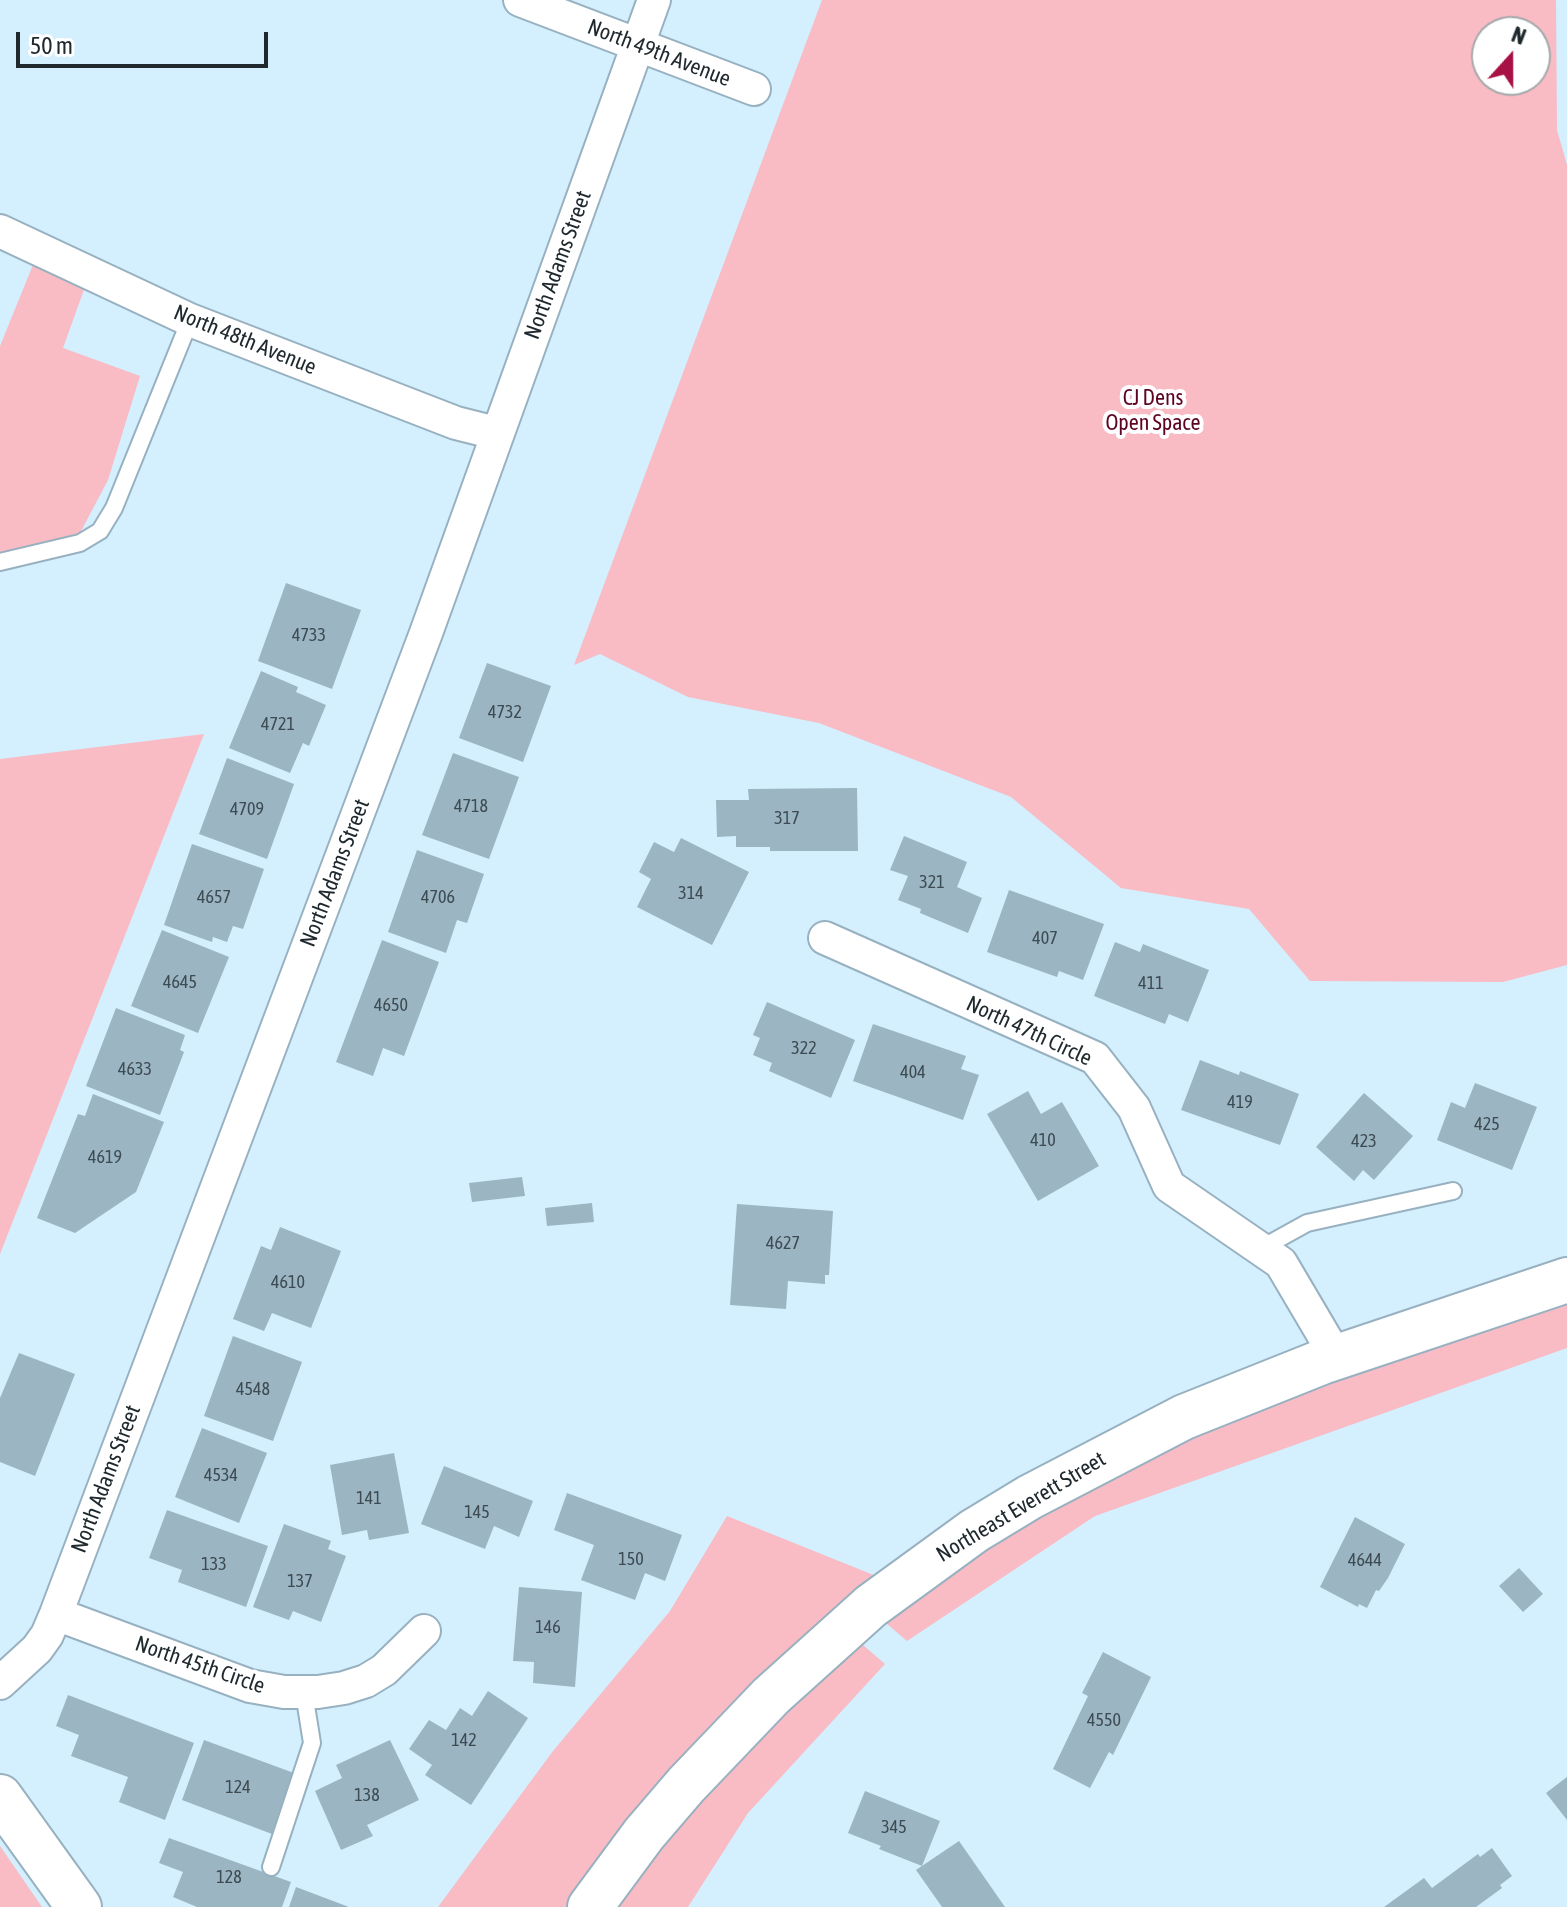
<!DOCTYPE html>
<style>
body{margin:0}
#map{position:relative;width:1567px;height:1907px;overflow:hidden;background:#d4effe;font-family:"Asap Condensed",sans-serif}
canvas{display:block}
.north{position:absolute;left:1471px;top:16px;width:80px;height:80px;box-sizing:border-box;background:#fff;border:2px solid #a5a9ab;border-radius:50%;rotate:21deg;font-size:22px;font-weight:700;line-height:32px;text-align:center;color:#1e282d}
.north::after{content:'';display:block;margin:auto;width:28px;height:36px;background:#a71146;clip-path:polygon(50% 0,100% 100%,50% 72%,0 100%)}
.scale{position:absolute;left:16px;top:32px;width:252px;height:36px;box-sizing:border-box;border:4px solid #1e282d;border-top:0;padding-left:10px;font-size:24px;line-height:28px;white-space:nowrap;color:#1e282d;-webkit-text-stroke:6px #fff;paint-order:stroke}
</style>
<div id="map">
<canvas width="1567" height="1907"></canvas>
<div class="north">N</div>
<div class="scale">50 m</div>
</div>
<script>
const c = document.querySelector('canvas').getContext('2d');
c.lineJoin = 'round';
function fillPath(path, color) { c.fillStyle = color; c.fill(path, 'evenodd'); }
const poly = rows => new Path2D(rows.map(r => 'M' + r).join(''));
function trace(path, color, width, dash) { c.strokeStyle = color; c.lineWidth = width; c.lineCap = dash ? 'butt' : 'round'; c.setLineDash(dash || []); c.stroke(path); }
function label(font, color, halo, rows, align = 'center') {
  c.font = font + ' "Asap Condensed",sans-serif'; c.lineWidth = 8; c.setLineDash([]); c.textBaseline = 'middle'; c.strokeStyle = halo; c.fillStyle = color; for (const [text, x, y, turn = 0] of rows) {
    c.save(); c.translate(x, y); c.rotate((+turn || 0) * Math.PI / 180); c.textAlign = isNaN(turn) ? turn : align; if (halo) c.strokeText(text, 0, 0); c.fillText(text, 0, 0); c.restore();
  }
}
fillPath(poly([
 [822,0,1556,0,1557,130,1567,165,1567,965,1503,982,1310,981,1249,909,1121,888,1011,797,819,723,688,697,600,654,574,665],
 [1487,32,1535,32,1535,80,1487,80],
 [39,250,90,273,63,348,140,376,108,480,80,533,0,554,0,346],
 [204,734,0,1254,0,759],
 [1567,1301,1567,1348,1095,1516,907,1641,879,1617,1087,1475,1318,1386],
 [727,1516,876,1576,575,1907,438,1907,553,1751,670,1611],
 [856,1639,885,1664,748,1813,688,1907,610,1907,707,1784],
 [0,1846,42,1907,0,1907]
]), '#f9bbc4');
fillPath(poly([
 [286,583,361,610,332,689,258,661],
 [487,663,551,686,523,762,459,738],
 [261,671,298,687,296,692,326,705,309,746,303,743,290,773,229,748],
 [453,753,519,777,489,859,422,835],
 [227,758,294,784,267,859,199,834],
 [857,788,858,851,770,851,770,847,736,847,736,836,717,837,716,800,749,800,748,789],
 [904,836,967,862,957,887,982,898,968,933,920,913,921,909,898,900,908,876,890,870],
 [681,838,749,872,712,945,637,907,651,879,639,872,654,842,674,852],
 [192,844,264,869,243,929,233,926,227,942,213,937,212,942,164,925],
 [417,850,484,874,467,923,457,920,446,953,388,932],
 [1009,890,1104,924,1083,980,1059,971,1057,977,987,952],
 [162,930,229,957,198,1033,131,1006],
 [382,940,439,962,404,1056,383,1048,373,1076,336,1062],
 [1115,942,1140,952,1143,944,1209,970,1188,1022,1169,1014,1165,1024,1094,996],
 [767,1002,855,1040,831,1098,769,1071,772,1063,753,1055,760,1038,753,1035],
 [116,1008,185,1035,180,1050,184,1052,160,1115,86,1086],
 [873,1024,966,1056,961,1069,979,1075,963,1120,853,1081],
 [1200,1060,1239,1075,1240,1071,1299,1094,1280,1145,1181,1110],
 [1475,1083,1537,1107,1512,1170,1437,1140,1451,1102,1465,1108],
 [1028,1091,1041,1114,1062,1102,1099,1166,1038,1201,987,1114],
 [1364,1093,1413,1136,1374,1180,1363,1170,1354,1181,1316,1147],
 [93,1094,164,1122,136,1192,75,1233,37,1218,78,1114,85,1116],
 [522,1177,525,1196,472,1202,469,1183],
 [592,1203,594,1222,547,1226,545,1208],
 [737,1204,833,1211,829,1275,825,1275,825,1284,788,1281,786,1309,730,1305],
 [280,1227,341,1251,311,1328,272,1313,264,1331,233,1319,261,1246,271,1250],
 [233,1336,302,1362,273,1441,204,1416],
 [19,1353,75,1374,35,1476,0,1462,0,1398],
 [202,1428,267,1453,239,1523,175,1497],
 [394,1453,409,1533,369,1540,367,1530,342,1535,330,1465],
 [444,1466,533,1501,519,1537,494,1526,485,1549,421,1524],
 [567,1493,682,1535,665,1581,645,1573,635,1600,581,1580,594,1545,554,1530],
 [167,1510,268,1546,246,1607,178,1582,182,1570,149,1558],
 [1355,1517,1405,1544,1388,1578,1379,1591,1376,1590,1367,1608,1359,1604,1358,1607,1320,1587],
 [284,1524,331,1541,328,1549,346,1556,321,1622,293,1611,289,1620,253,1607],
 [1519,1568,1543,1594,1523,1612,1499,1586],
 [519,1587,582,1592,575,1687,533,1683,534,1662,513,1661],
 [1103,1652,1151,1677,1113,1755,1109,1752,1090,1788,1053,1769,1088,1696,1082,1693],
 [488,1691,528,1718,471,1805,425,1775,432,1765,409,1749,429,1720,446,1730,460,1708,472,1716],
 [68,1695,194,1743,165,1820,119,1802,128,1777,71,1756,79,1735,56,1726],
 [204,1740,294,1773,272,1834,182,1800],
 [390,1740,419,1800,367,1825,373,1836,341,1850,315,1791,342,1778,336,1765],
 [1567,1777,1567,1820,1546,1793],
 [865,1791,940,1821,922,1866,879,1849,881,1846,848,1833],
 [169,1838,291,1882,282,1907,197,1907,173,1897,183,1872,159,1863],
 [959,1841,1005,1907,942,1907,916,1870],
 [1492,1848,1512,1876,1500,1885,1502,1888,1476,1907,1384,1907,1424,1878,1432,1888,1478,1854,1480,1857],
 [296,1887,349,1907,289,1907]
]), '#9bb5c3');
const lane = poly([
 [0,562,80,543,100,531,114,508,190,320],
 [1260,1249,1307,1223,1453,1191],
 [271,1867,312,1743,304,1693]
]);
const street = poly([
 [520,0,754,89],
 [0,231,190,320,456,423,496,433],
 [825,938,1095,1058,1134,1108,1169,1186,1281,1263,1337,1358],
 [56,1614,250,1686,284,1692,318,1692,344,1688,366,1681,384,1670,424,1631],
 [0,1683,37,1649,47,1635,56,1614,426,633,654,0]
]);
const secondary = poly([
 [0,1797,79,1907],
 [590,1907,644,1834,686,1785,771,1696,871,1606,974,1531,1030,1497,1184,1417,1322,1362,1567,1280]
]);
trace(lane, '#98b1c0', 20);
trace(street, '#98b1c0', 36);
trace(secondary, '#98b1c0', 48);
trace(lane, '#fff', 16);
trace(street, '#fff', 32);
trace(secondary, '#fff', 44);
label('18px', '#3d4b52', null, [
 ["4733",309,635],
 ["4732",505,712],
 ["4721",278,724],
 ["4718",471,806],
 ["4709",247,809],
 ["317",787,818],
 ["321",932,882],
 ["314",691,893],
 ["4657",214,897],
 ["4706",438,897],
 ["407",1045,938],
 ["4645",180,982],
 ["411",1151,983],
 ["4650",391,1005],
 ["322",804,1048],
 ["4633",135,1069],
 ["404",913,1072],
 ["419",1240,1102],
 ["425",1487,1124],
 ["410",1043,1140],
 ["423",1364,1141],
 ["4619",105,1157],
 ["4627",783,1243],
 ["4610",288,1282],
 ["4548",253,1389],
 ["4534",221,1475],
 ["141",369,1498],
 ["145",477,1512],
 ["150",631,1559],
 ["4644",1365,1560],
 ["133",214,1564],
 ["137",300,1581],
 ["146",548,1627],
 ["4550",1104,1720],
 ["142",464,1740],
 ["124",238,1787],
 ["138",367,1795],
 ["345",894,1827],
 ["128",229,1877]
]);
label('22px', '#1e282d', '#fff', [
 ["North 49th Avenue",659,53,21],
 ["North Adams Street",558,265,-70],
 ["North 48th Avenue",245,340,22],
 ["North Adams Street",335,873,-69],
 ["North 47th Circle",1029,1031,25],
 ["North Adams Street",106,1479,-69],
 ["Northeast Everett Street",1021,1507,-31],
 ["North 45th Circle",200,1665,19]
]);
label('22px', '#5d0423', '#fff', [
 ["CJ Dens",1153,398],
 ["Open Space",1153,423]
]);
</script>
